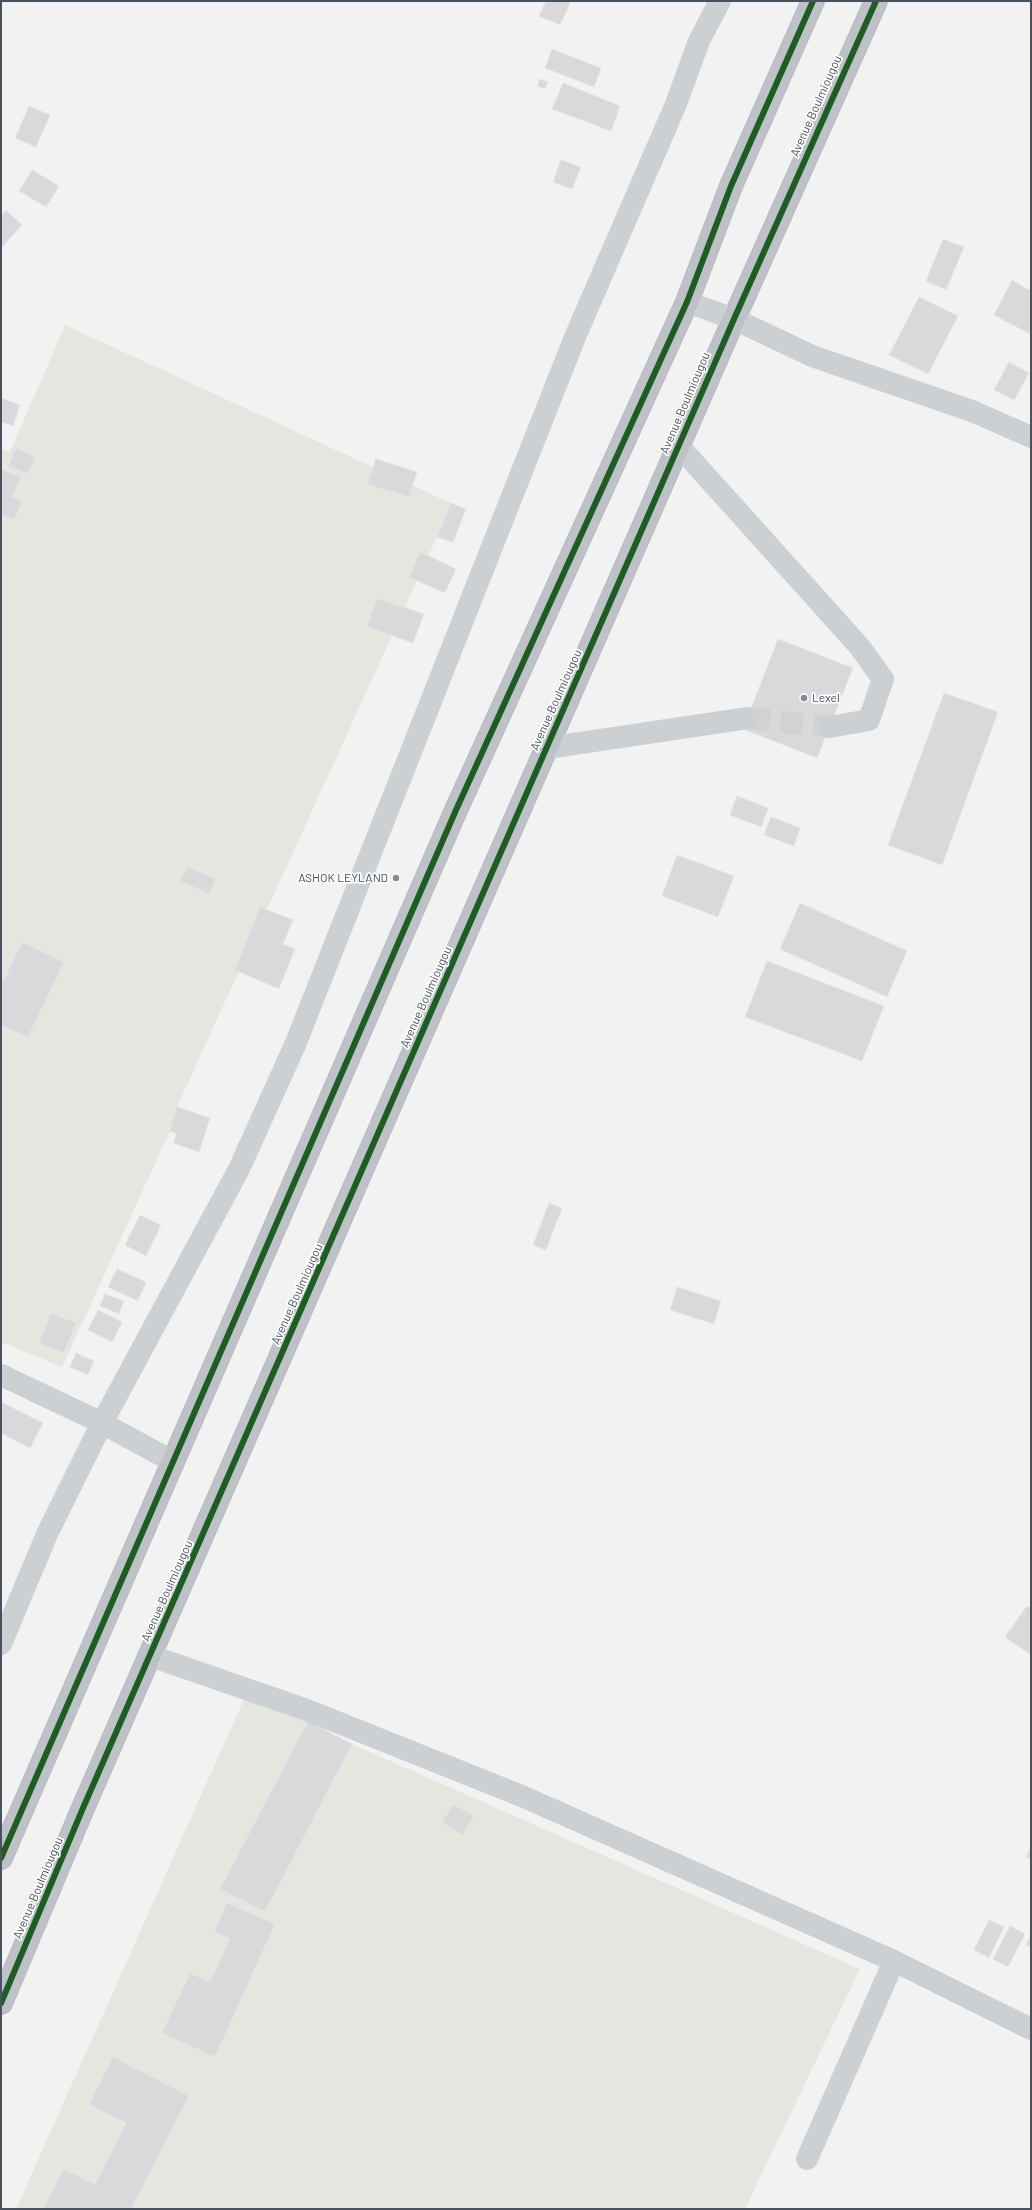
<!DOCTYPE html>
<style>
body{margin:0}
#map{position:relative;width:1032px;height:2210px;overflow:hidden;background:#f2f2f2;font-family:Barlow,sans-serif}
canvas{display:block}
.frame{position:absolute;inset:0;border:2px solid #48525e;pointer-events:none}
</style>
<div id="map">
<canvas width="1032" height="2210"></canvas>
<div class="frame"></div>
</div>
<script>
const c = document.querySelector('canvas').getContext('2d');
c.lineJoin = 'round';
function fillPath(path, color) { c.fillStyle = color; c.fill(path, 'evenodd'); }
const poly = rows => new Path2D(rows.map(r => 'M' + r).join(''));
function trace(path, color, width, dash) { c.strokeStyle = color; c.lineWidth = width; c.lineCap = dash ? 'butt' : 'round'; c.setLineDash(dash || []); c.stroke(path); }
function label(font, color, halo, rows, align = 'center') {
  c.font = font + ' Barlow,sans-serif'; c.lineWidth = 3.5; c.setLineDash([]); c.textBaseline = 'middle'; c.strokeStyle = halo; c.fillStyle = color; for (const [text, x, y, turn = 0] of rows) {
    c.save(); c.translate(x, y); c.rotate((+turn || 0) * Math.PI / 180); c.textAlign = isNaN(turn) ? turn : align; if (halo) c.strokeText(text, 0, 0); c.fillText(text, 0, 0); c.restore();
  }
}
fillPath(poly([
 [65,325,451,503,437,537,177,1107,170,1131,62,1367,1,1342,1,448,10,452],
 [245,1697,308,1721,352,1744,860,1969,745,2209,16,2209]
]), '#e6e6e0');
const building = poly([
 [546,1,571,1,560,25,539,16,546,1],
 [552,49,601,68,594,87,545,68,552,49],
 [540,79,548,82,545,89,537,86,540,79],
 [563,83,620,106,611,131,552,109,563,83],
 [29,106,50,115,36,147,15,138,29,106],
 [561,160,581,167,572,189,553,182,561,160],
 [32,170,59,186,46,207,19,191,32,170],
 [6,210,22,225,1,248,1,216,6,210],
 [943,239,964,247,946,290,926,281,943,239],
 [1012,280,1031,291,1030,334,994,315,1012,280],
 [919,297,958,316,928,374,889,355,919,297],
 [1009,362,1029,373,1014,400,994,390,1009,362],
 [1,398,20,405,13,426,1,422,1,398],
 [16,448,35,457,28,474,8,466,16,448],
 [376,459,417,472,409,497,367,484,376,459],
 [1,469,21,477,12,497,22,502,14,520,1,515,1,469],
 [451,503,466,509,453,542,437,537,451,503],
 [420,552,456,569,445,593,409,577,420,552],
 [377,598,424,614,413,643,367,627,377,598],
 [778,639,853,668,817,758,743,729,778,639],
 [944,693,998,712,942,865,888,845,944,693],
 [737,796,768,808,761,827,730,815,737,796],
 [771,817,800,828,794,846,764,835,771,817],
 [677,855,734,876,718,917,662,896,677,855],
 [187,867,216,879,209,894,180,881,187,867],
 [800,903,907,951,887,997,780,949,800,903],
 [260,907,293,920,283,944,295,949,279,989,235,970,260,907],
 [22,942,64,962,28,1037,1,1025,1,986,22,942],
 [767,961,884,1006,862,1061,745,1017,767,961],
 [177,1107,210,1118,199,1152,173,1143,177,1134,170,1131,177,1107],
 [549,1203,562,1208,546,1250,533,1245,549,1203],
 [140,1215,161,1225,146,1256,125,1245,140,1215],
 [117,1269,146,1282,138,1301,108,1287,117,1269],
 [677,1287,721,1301,714,1324,670,1310,677,1287],
 [105,1294,124,1301,119,1314,100,1306,105,1294],
 [98,1310,122,1322,112,1342,88,1330,98,1310],
 [51,1313,76,1323,64,1353,39,1343,51,1313],
 [76,1353,94,1361,88,1375,70,1367,76,1353],
 [1,1402,43,1423,30,1448,1,1433,1,1402],
 [1027,1606,1031,1609,1031,1655,1005,1637,1027,1606],
 [308,1721,352,1744,265,1912,220,1889,308,1721],
 [453,1804,474,1816,463,1835,442,1822,453,1804],
 [1031,1846,1031,1859,1026,1857,1031,1846],
 [227,1903,275,1924,215,2057,162,2033,190,1973,210,1982,230,1939,214,1932,227,1903],
 [989,1920,1004,1927,989,1958,974,1950,989,1920],
 [1010,1926,1025,1934,1008,1967,993,1959,1010,1926],
 [1031,1936,1031,1947,1026,1945,1031,1936],
 [113,2057,189,2096,131,2209,43,2209,64,2169,95,2184,126,2123,89,2104,113,2057]
]);
fillPath(building, '#d9d9db');
trace(building, '#e3e4e5', 1);
trace(poly([
 [748,718,830,727]
]), '#d0d2d4', 22, [22, 11]);
const highway = poly([
 [1,1858,456,810,687,302,731,186,813,1],
 [1,2003,83,1808,734,319,876,1]
]);
trace(highway, '#b7bbc1', 24);
trace(poly([
 [687,302,734,319,812,356,972,411,1031,437],
 [679,446,859,646,883,679,869,720,830,727],
 [547,748,748,718],
 [1,1375,102,1423,172,1461],
 [1,1644,47,1534,102,1423,239,1169,295,1045,575,337,676,104,699,41,720,1],
 [151,1656,307,1710,524,1797,894,1961,1031,2029],
 [807,2159,894,1961]
]), '#cdd0d2', 22);
trace(highway, '#bec2c8', 22);
trace(poly([
 [1,1858,456,810,687,302,731,186,813,1],
 [1,2003,83,1808,734,319,876,1]
]), '#1b5e20', 6);
for (const [x, y, r, color] of [
 [804,698,4,"#848a92"],
 [396,878,4,"#848a92"]
]) { const dot = new Path2D(); dot.arc(x, y, r, 0, 2 * Math.PI); c.fillStyle = color; c.fill(dot); trace(dot, '#fff', 1.5); }
label('12px', '#48525e', '#fff', [
 ["Avenue Boulmiougou",816,106,-66],
 ["Avenue Boulmiougou",685,403,-67],
 ["Avenue Boulmiougou",556,700,-66],
 ["Avenue Boulmiougou",426,997,-66],
 ["Avenue Boulmiougou",297,1294,-66],
 ["Avenue Boulmiougou",167,1591,-66],
 ["Avenue Boulmiougou",38,1888,-67]
]);
label('12px', '#48525e', '#fff', [
 ["Lexel",812,698],
 ["ASHOK LEYLAND",388,878,"right"]
], 'left');
</script>
